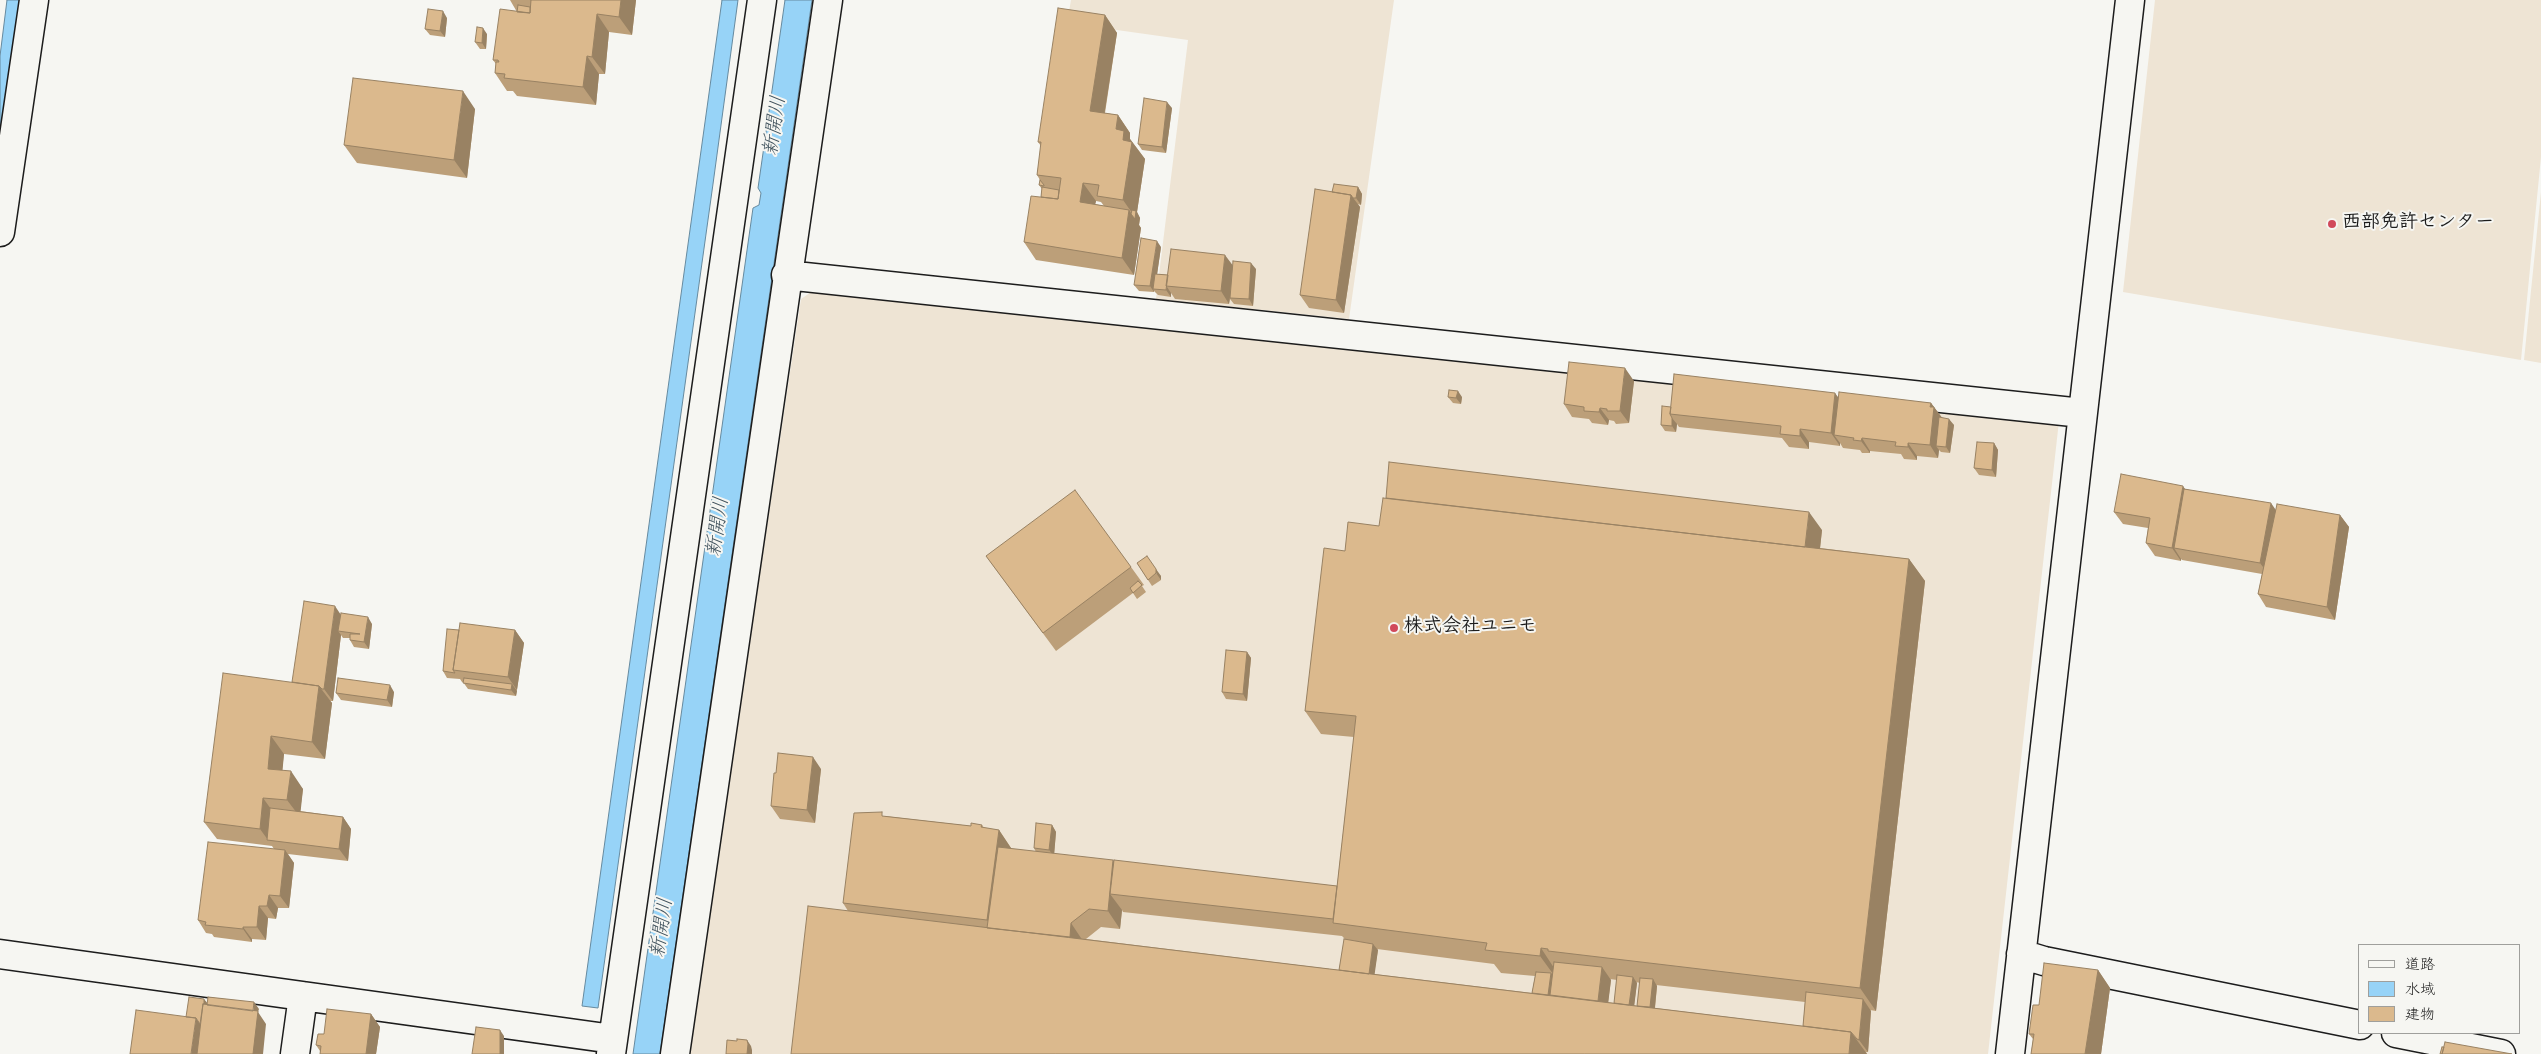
<!DOCTYPE html>
<meta charset="utf-8">
<style>
body{margin:0}
#map{position:relative;width:2541px;height:1054px;overflow:hidden;background:#f6f6f2;font-family:"Gochi Hand","Klee One",sans-serif}
canvas{display:block}
.legend{position:absolute;left:2358px;top:944px;width:162px;height:90px;box-sizing:border-box;background:#f6f6f2;border:1px solid #9f9f9c;margin:0;padding:6px 9px;list-style:none;font-size:15px;color:#1c1c1c}
.legend li{display:flex;align-items:center;gap:10px;height:25px}
.legend b{width:25px;border:1px solid #9f9f9c}
</style>
<div id="map">
<canvas width="2541" height="1054"></canvas>
<ul class="legend">
<li><b style="height:6px;background:#f6f6f2"></b>道路</li>
<li><b style="height:14px;background:#97d3f7"></b>水域</li>
<li><b style="height:14px;background:#dbb98d"></b>建物</li>
</ul>
</div>
<script>
const c = document.querySelector('canvas').getContext('2d');
c.lineJoin = 'round';
function fillPath(path, color) { c.fillStyle = color; c.fill(path, 'evenodd'); }
const poly = rows => new Path2D(rows.map(r => 'M' + r).join(''));
function trace(path, color, width, dash) { c.strokeStyle = color; c.lineWidth = width; c.lineCap = dash ? 'butt' : 'round'; c.setLineDash(dash || []); c.stroke(path); }
function label(font, color, halo, rows, align = 'center') {
  c.font = font + ' "Gochi Hand","Klee One",sans-serif'; c.lineWidth = 4; c.setLineDash([]); c.textBaseline = 'middle'; c.strokeStyle = halo; c.fillStyle = color; for (const [text, x, y, turn = 0] of rows) {
    c.save(); c.translate(x, y); c.rotate((+turn || 0) * Math.PI / 180); c.textAlign = isNaN(turn) ? turn : align; if (halo) c.strokeText(text, 0, 0); c.fillText(text, 0, 0); c.restore();
  }
}
fillPath(poly([
 [1071,0,1394,0,1349,319,1156,299,1188,40,1067,23],
 [2155,0,2541,0,2541,157,2521,360,2123,292],
 [2541,192,2541,363,2524,360],
 [817,288,2059,421,1988,1054,688,1054,801,299]
]), '#eee4d4');
const water = poly([
 [7,0,22,0,0,165,0,56,7,0],
 [722,0,738,0,713,184,598,1008,582,1006,722,0],
 [785,0,812,0,660,1054,633,1054,753,208,759,205,761,193,758,188,785,0]
]);
fillPath(water, '#97d3f7');
trace(water, '#668a9f', 1);
const minor = poly([
 [0,232,34,0],
 [786,275,2082,413],
 [0,954,613,1039],
 [2021,954,2044,961,2360,1025],
 [2396,1033,2501,1054],
 [295,1054,303,996],
 [611,1054,762,0],
 [675,1054,828,0],
 [2010,1054,2130,0]
]);
trace(minor, '#1c1c1c', 31);
trace(minor, '#f6f6f2', 28);
fillPath(poly([
 [510,0,636,0,632,35,609,32,605,74,599,74,596,105,517,96,513,91,507,91,495,73,496,64,493,60,517,12],
 [1105,15,1117,33,1105,113,1118,115,1130,133,1130,139,1145,159,1137,212,1140,218,1139,225,1141,228,1134,275,1036,260,1024,242,1041,197,1042,189,1039,185,1040,180,1037,175,1041,146,1038,142],
 [1096,201,1101,202,1104,206,1095,204],
 [447,18,445,37,430,35,425,29],
 [487,34,486,49,480,49,475,42],
 [1172,108,1166,153,1142,150,1138,144],
 [475,109,467,178,357,163,344,145],
 [1358,187,1362,194,1361,205,1358,204,1360,207,1344,313,1309,308,1300,295,1332,192],
 [1161,247,1157,274,1168,275,1233,266,1256,269,1253,306,1234,304,1230,299,1229,304,1175,299,1171,293,1171,297,1158,295,1154,291,1154,292,1139,291,1134,285],
 [1634,381,1629,423,1616,424,1614,421,1609,420,1608,425,1592,423,1589,419,1572,417,1564,404],
 [1448,397,1462,397,1461,404,1453,403],
 [1838,397,1931,403,1942,418,1954,425,1950,453,1941,452,1939,450,1938,458,1917,456,1917,460,1904,459,1901,454,1870,451,1870,453,1862,453,1860,450,1843,448,1840,443,1840,446,1809,442,1809,449,1789,447,1782,438,1679,427,1677,424,1676,432,1665,431,1661,425,1671,407],
 [1994,443,1998,450,1996,477,1979,475,1974,468],
 [2185,489,2275,510,2340,515,2349,527,2335,620,2266,607,2258,594,2262,574,2182,560,2181,559,2181,561,2155,556,2146,543,2148,528,2123,524,2114,512],
 [1379,526,1822,530,1820,548,1909,559,1925,581,1876,1011,1870,1010,1871,1011,1868,1052,1866,1052,1867,1054,848,911,843,903,885,816,971,826,982,825,984,828,999,830,1011,848,1011,849,1036,852,1034,848,1052,825,1056,832,1054,854,1113,862,1337,886,1354,737,1321,734,1305,711,1345,551],
 [1122,910,1123,912,1342,936,1345,939,1339,970,1086,939,1101,927,1120,929],
 [1377,949,1494,964,1501,973,1535,976,1532,993,1374,974,1378,950],
 [1610,979,1617,980,1614,1003,1608,1002,1611,980],
 [1636,982,1640,983,1637,1006,1634,1005,1637,983],
 [1656,985,1805,1002,1803,1026,1655,1008,1657,986],
 [986,556,1131,567,1144,585,1142,586,1146,592,1137,599,1133,593,1056,651],
 [1137,563,1161,576,1161,580,1152,586],
 [340,614,372,624,369,649,354,647,350,640,350,638,343,638,341,635,333,701,330,701,332,703,325,759,284,754,282,770,303,789,300,811,343,817,351,829,348,861,288,854,294,863,289,908,278,908,276,919,268,918,266,940,252,939,252,942,214,937,212,934,206,933,198,920,274,849,272,846,217,839,204,822,292,682],
 [459,630,515,630,524,643,516,696,468,689,463,682,462,682,460,679,447,678,443,671],
 [1247,652,1251,658,1247,701,1226,699,1222,692],
 [394,692,392,707,341,700,336,693],
 [821,769,815,823,780,819,771,806,776,773],
 [2098,970,2110,988,2101,1054,2031,1054,2033,1039,2029,1034,2039,1005],
 [371,1014,380,1027,376,1054,320,1054,320,1051,316,1045,324,1034]
]), '#bc9f79');
fillPath(poly([
 [621,0,636,0,632,35,619,17],
 [443,11,447,18,445,37,440,31],
 [597,14,609,32,605,74,592,57],
 [1105,15,1117,33,1102,129,1090,111],
 [483,28,487,34,486,49,482,43],
 [587,56,599,74,596,105,583,87],
 [463,91,475,109,467,178,454,160],
 [1167,102,1172,108,1166,153,1162,147],
 [1118,115,1130,133,1130,139,1145,159,1137,212,1140,218,1139,225,1141,228,1134,275,1122,258,1129,210,1135,219,1135,217,1123,200,1123,140,1116,129],
 [1083,183,1096,201,1092,219,1080,202],
 [1358,187,1362,194,1361,205,1356,198],
 [1351,195,1360,207,1344,313,1336,300],
 [1157,241,1161,247,1155,289,1153,289,1154,291,1154,292,1150,286],
 [1225,255,1234,267,1229,304,1221,291],
 [1251,263,1256,269,1253,306,1249,299],
 [1167,287,1171,293,1171,297,1166,290],
 [1625,368,1634,381,1629,423,1620,411],
 [1458,391,1462,397,1461,404,1456,398],
 [1835,393,1844,405,1834,435,1840,443,1840,446,1831,433],
 [1931,403,1943,419,1936,446,1939,450,1938,458,1930,445],
 [1600,408,1609,420,1608,425,1599,412],
 [1672,418,1677,424,1676,432,1672,426],
 [1949,419,1954,425,1950,453,1946,447],
 [1800,429,1809,442,1809,449,1800,436],
 [1862,438,1870,451,1870,453,1861,441],
 [1908,443,1917,456,1917,460,1908,447],
 [1994,443,1998,450,1996,477,1992,470],
 [2183,486,2191,498,2174,548,2181,559,2181,561,2172,548],
 [2271,503,2280,516,2269,575,2260,563],
 [1809,512,1822,530,1818,567,1805,549],
 [2340,515,2349,527,2335,620,2327,607],
 [1909,559,1925,581,1876,1011,1860,988],
 [1156,569,1161,576,1161,580,1156,573],
 [335,606,343,618,338,631,341,635,333,701,324,689],
 [368,617,372,624,369,649,364,642],
 [515,630,524,643,517,690,508,677],
 [1247,652,1251,658,1247,701,1243,694],
 [512,684,517,691,516,696,511,690],
 [390,685,394,692,392,707,387,700],
 [319,686,332,703,325,759,312,742],
 [271,736,284,754,281,787,268,769],
 [813,757,821,769,815,823,807,810],
 [291,771,303,789,300,817,287,800],
 [263,798,276,816,268,840,260,829],
 [343,817,351,829,348,861,339,849],
 [1052,825,1056,832,1054,856,1049,850],
 [999,830,1011,848,1000,933,995,932,987,920],
 [285,850,294,863,289,908,280,896],
 [1113,860,1125,878,1110,894,1122,910,1120,929,1108,911],
 [269,895,278,908,276,919,267,906],
 [259,906,268,918,266,940,257,927],
 [1071,923,1083,941,1069,941],
 [243,927,252,939,252,942,243,929],
 [1373,944,1378,950,1372,993,1367,987],
 [1541,948,1556,971,1556,978,1540,956],
 [1602,967,1611,980,1606,1021,1597,1009],
 [2098,970,2110,988,2101,1054,2085,1054],
 [1551,973,1555,979,1546,1008],
 [1633,977,1637,983,1632,1024,1627,1018],
 [1653,979,1657,986,1653,1026,1648,1020],
 [204,999,209,1005,201,1024],
 [1863,999,1871,1011,1868,1052,1859,1040],
 [254,1002,259,1009,258,1012,266,1024,263,1054,253,1054,253,1015],
 [371,1014,380,1027,376,1054,366,1054],
 [196,1018,205,1031,202,1054,191,1054],
 [500,1030,504,1036,504,1054,500,1054],
 [1851,1032,1867,1054,1849,1054],
 [747,1040,751,1046,752,1050,752,1054,747,1054]
]), '#998263');
const building = poly([
 [531,0,621,0,619,17,597,14,592,57,587,56,583,87,504,78,505,74,495,73,496,62,499,62,498,60,493,60,500,9,530,13,531,0],
 [518,5,530,7,530,13,517,12,518,5],
 [1058,8,1105,15,1090,111,1118,115,1116,129,1124,131,1123,140,1132,142,1123,200,1097,196,1099,185,1083,183,1080,202,1129,210,1122,258,1024,242,1031,196,1058,199,1061,178,1037,175,1041,142,1038,142,1058,8],
 [428,9,443,11,440,31,425,29,428,9],
 [477,27,483,28,482,43,475,42,477,27],
 [353,78,463,91,454,160,344,145,353,78],
 [1144,98,1167,102,1162,147,1138,144,1144,98],
 [1040,180,1044,185,1044,186,1039,185,1040,180],
 [1334,184,1358,187,1356,198,1353,198,1351,195,1332,192,1334,184],
 [1042,187,1059,190,1058,199,1041,197,1042,187],
 [1315,189,1351,195,1336,300,1300,295,1315,189],
 [1132,210,1136,211,1135,219,1131,214,1132,210],
 [1141,238,1157,241,1150,286,1134,285,1141,238],
 [1171,249,1225,255,1221,291,1166,286,1171,249],
 [1233,261,1251,263,1249,299,1230,298,1233,261],
 [1155,274,1168,275,1166,290,1153,289,1155,274],
 [1569,362,1625,368,1620,411,1607,411,1607,409,1600,408,1599,412,1584,411,1584,407,1564,404,1569,362],
 [1674,374,1835,393,1831,433,1800,429,1800,436,1780,434,1781,426,1670,414,1674,374],
 [1449,390,1458,391,1456,398,1448,397,1449,390],
 [1839,392,1931,403,1930,407,1934,407,1930,445,1908,443,1908,447,1895,446,1896,442,1862,438,1861,441,1853,440,1854,438,1834,435,1839,392],
 [1662,406,1671,407,1670,414,1672,418,1672,426,1661,425,1662,406],
 [1939,417,1949,419,1946,447,1936,446,1939,417],
 [1977,442,1994,443,1992,470,1974,468,1977,442],
 [1389,462,1809,512,1805,547,1386,498,1389,462],
 [2121,474,2183,486,2172,548,2146,543,2150,518,2114,512,2121,474],
 [2184,489,2271,503,2260,563,2174,548,2184,489],
 [1075,490,1131,567,1043,633,986,556,1075,490],
 [1383,498,1909,559,1860,988,1548,951,1548,949,1541,948,1540,956,1485,950,1487,943,1333,923,1356,716,1305,711,1324,548,1345,551,1348,522,1379,526,1383,498],
 [2277,504,2340,515,2327,607,2258,594,2277,504],
 [1147,556,1156,569,1156,573,1148,580,1137,563,1147,556],
 [1138,581,1142,585,1133,593,1130,588,1138,581],
 [304,601,335,606,324,689,322,689,319,686,292,682,304,601],
 [341,613,368,617,364,642,350,640,350,634,360,634,338,631,341,613],
 [460,623,515,630,508,677,453,670,460,623],
 [447,629,459,630,453,670,455,673,443,671,447,629],
 [1226,650,1247,652,1243,694,1222,692,1226,650],
 [223,673,319,686,312,742,271,736,268,769,291,771,287,800,263,798,260,829,204,822,223,673],
 [338,678,390,685,387,700,336,693,338,678],
 [464,678,512,684,511,690,463,683,464,678],
 [778,753,813,757,807,810,771,806,774,773,776,773,778,753],
 [270,808,343,817,339,849,267,840,270,808],
 [882,812,882,816,971,826,971,823,982,825,981,827,999,830,987,920,843,903,854,813,882,812],
 [1036,823,1052,825,1049,850,1034,848,1036,823],
 [208,842,285,850,280,896,269,895,267,906,259,906,257,927,243,927,243,929,205,925,206,922,198,920,208,842],
 [998,847,1113,860,1108,911,1089,909,1071,923,1070,937,987,928,998,847],
 [1114,860,1337,886,1333,919,1110,894,1114,860],
 [808,906,1851,1032,1849,1054,791,1054,808,906],
 [1344,939,1373,944,1369,974,1339,970,1344,939],
 [1554,962,1602,967,1598,1001,1550,995,1554,962],
 [2044,963,2098,970,2085,1054,2031,1054,2034,1034,2029,1034,2033,1005,2039,1005,2044,963],
 [1536,972,1551,973,1548,995,1532,993,1536,972],
 [1617,975,1633,977,1629,1005,1614,1003,1617,975],
 [1640,978,1653,979,1650,1007,1637,1006,1640,978],
 [1806,992,1863,999,1859,1040,1857,1039,1851,1032,1803,1026,1806,992],
 [189,997,204,999,204,1004,203,1004,200,1024,196,1018,186,1017,189,997],
 [208,997,254,1002,253,1011,207,1005,208,997],
 [203,1004,258,1011,253,1054,197,1054,203,1004],
 [327,1009,371,1014,366,1054,320,1054,321,1046,316,1045,318,1034,324,1034,327,1009],
 [136,1010,196,1018,191,1054,130,1054,136,1010],
 [476,1027,500,1030,500,1054,472,1054,476,1027],
 [737,1039,747,1040,748,1044,747,1054,726,1054,727,1040,737,1041,737,1039],
 [2445,1042,2512,1054,2442,1054,2445,1042],
 [2442,1047,2444,1047,2442,1054,2440,1054,2442,1047]
]);
fillPath(building, '#dbb98d');
trace(building, '#998263', 1);
for (const [x, y, r, color] of [
 [2332,224,5,"#d1495b"],
 [1394,628,5,"#d1495b"]
]) { const dot = new Path2D(); dot.arc(x, y, r, 0, 2 * Math.PI); c.fillStyle = color; c.fill(dot); trace(dot, '#f6f6f2', 2); }
label('bold 19px', '#1c1c1c', '#f6f6f2', [
 ["西部免許センター",2342,224],
 ["株式会社ユニモ",1404,628]
], 'left');
label('italic 20px', '#41535e', '#f6f6f2', [
 ["新開川",777,126,-82],
 ["新開川",720,527,-82],
 ["新開川",664,928,-82]
]);
</script>
